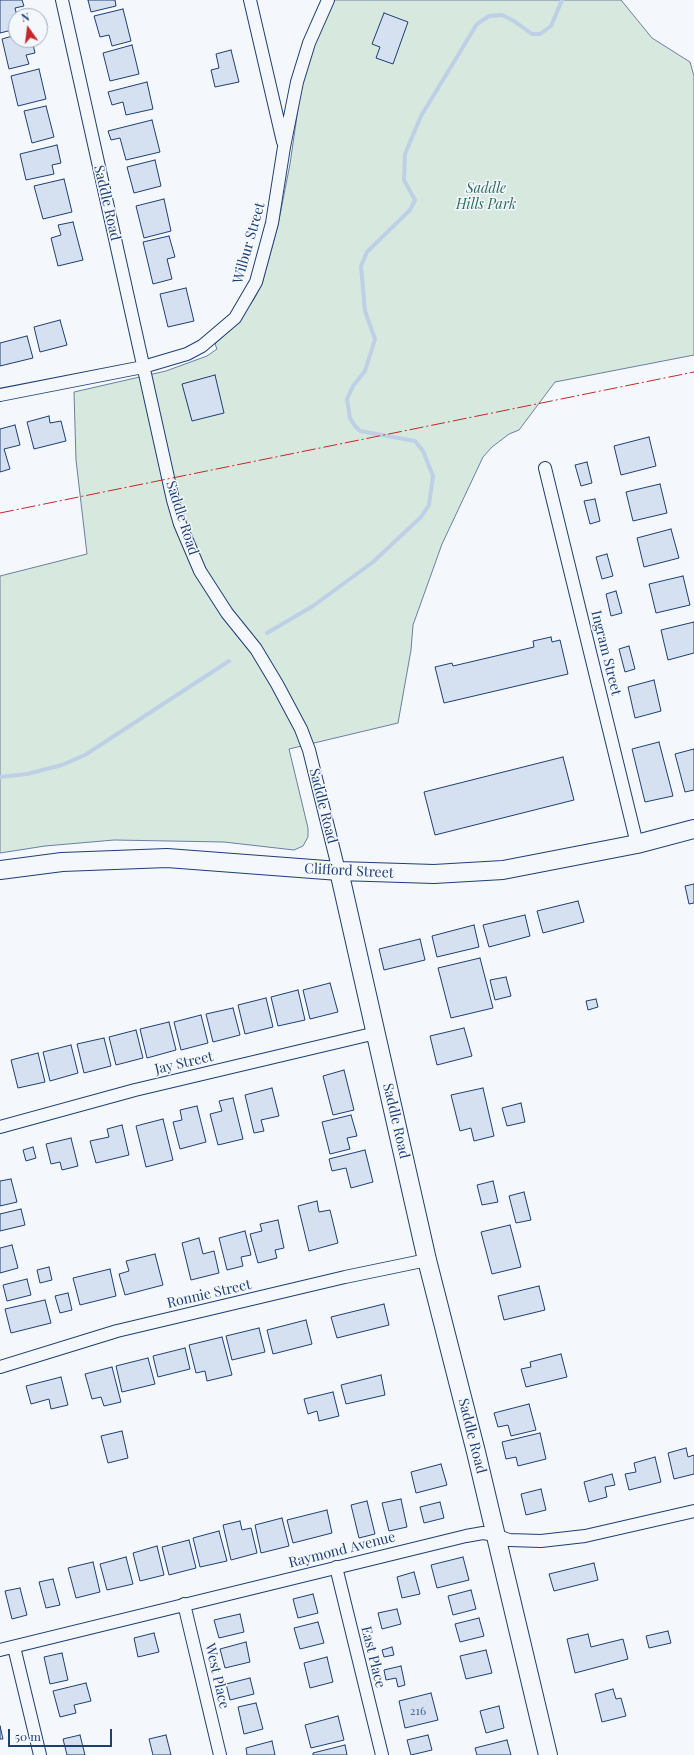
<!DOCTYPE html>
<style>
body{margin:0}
#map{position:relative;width:694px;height:1755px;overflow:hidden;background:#f4f7fb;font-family:"Playfair Display",serif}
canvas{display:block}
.north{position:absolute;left:8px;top:8px;width:40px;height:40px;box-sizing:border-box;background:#f4f7fb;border:1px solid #9eadc5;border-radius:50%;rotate:346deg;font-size:11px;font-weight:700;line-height:16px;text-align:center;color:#1d3f73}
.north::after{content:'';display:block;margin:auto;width:14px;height:18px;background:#c62828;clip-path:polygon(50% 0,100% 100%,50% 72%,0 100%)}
.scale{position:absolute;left:8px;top:1729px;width:104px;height:18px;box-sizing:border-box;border:2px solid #1d3f73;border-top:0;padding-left:5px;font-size:12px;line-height:14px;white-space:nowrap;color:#1d3f73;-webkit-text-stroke:3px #f4f7fb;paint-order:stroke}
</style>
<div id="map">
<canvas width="694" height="1755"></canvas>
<div class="north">N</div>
<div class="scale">50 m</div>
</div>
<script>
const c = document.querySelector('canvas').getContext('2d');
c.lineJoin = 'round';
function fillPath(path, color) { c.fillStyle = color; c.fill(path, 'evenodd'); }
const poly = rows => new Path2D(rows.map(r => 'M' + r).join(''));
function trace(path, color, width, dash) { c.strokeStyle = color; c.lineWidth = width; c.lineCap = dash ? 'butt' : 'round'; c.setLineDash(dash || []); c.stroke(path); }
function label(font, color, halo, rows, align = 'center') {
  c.font = font + ' "Playfair Display",serif'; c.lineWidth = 3; c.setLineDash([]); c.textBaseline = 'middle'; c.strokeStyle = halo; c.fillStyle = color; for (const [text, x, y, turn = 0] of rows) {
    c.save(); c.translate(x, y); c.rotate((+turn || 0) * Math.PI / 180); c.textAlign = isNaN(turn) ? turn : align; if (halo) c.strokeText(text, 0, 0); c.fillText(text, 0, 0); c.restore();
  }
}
const green = poly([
 [333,0,621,0,652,38,690,62,694,76,694,355,555,382,519,430,509,434,492,447,483,457,442,544,413,625,411,650,398,723,289,749,308,828,308,837,303,846,294,850,224,842,114,840,45,846,0,853,0,576,87,554,76,460,74,392,166,371,207,356,217,349,215,344,234,326,254,299,262,284,278,225,290,164,299,102,306,66,333,0]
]);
fillPath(green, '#d7e8df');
trace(green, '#687fa3', 1);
trace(poly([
 [267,633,313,606,373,562,421,517,429,505,433,476,423,451,415,441,360,431,355,426,350,418,347,399,353,386,365,371,375,339,365,311,361,266,367,252,410,210,415,200,404,180,405,154,421,116,477,24,489,16,502,15,514,21,532,34,540,34,551,26,562,0],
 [0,777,27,774,62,765,85,755,229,661]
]), '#bed0e5', 4);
const building = poly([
 [0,0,22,0,24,6,15,8,17,16,16,29,0,33,0,0],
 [88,0,115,0,116,6,91,12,88,0],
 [123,9,131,41,112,46,109,35,100,37,94,16,123,9],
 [384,13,408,22,393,64,376,58,380,47,372,44,384,13],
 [16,35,16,40,32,40,35,53,26,55,29,64,9,69,2,39,16,35],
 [132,45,139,74,110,81,103,53,132,45],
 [231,50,239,82,215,87,211,70,219,68,216,54,231,50],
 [39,69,46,99,18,106,11,76,39,69],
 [147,82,153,109,126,115,123,102,112,105,108,92,147,82],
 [46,106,54,137,32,143,24,111,46,106],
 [152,120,160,152,126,160,120,138,111,140,108,131,152,120],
 [57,145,61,163,52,165,54,174,26,180,20,154,57,145],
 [155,160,161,186,134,193,127,167,155,160],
 [64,179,72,212,43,219,34,186,64,179],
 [164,199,171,231,144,238,136,206,164,199],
 [73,222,83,260,58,266,51,238,61,235,58,225,73,222],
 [169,236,175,257,167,259,172,279,153,284,143,242,169,236],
 [186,288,194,321,168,327,160,294,186,288],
 [60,320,67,345,40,352,34,327,60,320],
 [27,336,33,358,0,366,0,343,27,336],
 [215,375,224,413,192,421,182,384,215,375],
 [49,416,50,423,61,421,66,441,34,449,27,422,49,416],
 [15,425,20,445,4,449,10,469,0,472,0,429,15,425],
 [649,437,656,466,621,475,614,446,649,437],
 [587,462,592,483,581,486,575,465,587,462],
 [660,484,667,513,633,521,626,492,660,484],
 [595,499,600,521,590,524,584,501,595,499],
 [671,529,679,558,644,567,637,538,671,529],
 [607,554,613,576,602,579,596,557,607,554],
 [683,576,690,605,656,613,649,584,683,576],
 [616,591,622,613,611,616,606,594,616,591],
 [694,622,694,653,668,660,661,630,694,622],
 [551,637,552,642,560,640,568,674,444,703,435,667,452,663,453,666,534,647,533,641,551,637],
 [629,646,635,669,625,672,619,649,629,646],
 [654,680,661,711,635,718,628,687,654,680],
 [659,742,673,796,645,802,632,749,659,742],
 [694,749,694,790,685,792,675,754,694,749],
 [563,757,574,800,435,835,424,792,563,757],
 [694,884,694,903,689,904,685,886,694,884],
 [578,901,584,922,543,933,537,911,578,901],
 [525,915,530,936,489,947,483,925,525,915],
 [474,925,479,947,437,957,432,936,474,925],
 [420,939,425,960,384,970,379,949,420,939],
 [480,958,493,1008,451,1018,438,968,480,958],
 [506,977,511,996,495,1000,490,980,506,977],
 [330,983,338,1012,310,1019,303,990,330,983],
 [298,990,305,1020,278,1026,271,997,298,990],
 [266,998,273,1027,245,1034,238,1005,266,998],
 [596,999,598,1007,588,1010,586,1001,596,999],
 [233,1008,240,1035,213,1042,206,1014,233,1008],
 [201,1015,208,1043,181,1050,174,1022,201,1015],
 [169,1022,176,1050,147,1058,140,1029,169,1022],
 [464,1028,472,1056,437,1065,430,1036,464,1028],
 [136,1030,143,1058,116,1065,109,1037,136,1030],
 [104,1038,111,1066,84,1073,77,1044,104,1038],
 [71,1045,78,1073,50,1081,43,1052,71,1045],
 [38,1053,45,1082,18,1088,11,1060,38,1053],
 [344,1070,354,1110,333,1115,323,1076,344,1070],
 [272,1088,279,1116,261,1120,264,1131,254,1133,245,1095,272,1088],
 [483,1088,494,1136,474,1141,471,1128,460,1131,451,1095,483,1088],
 [233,1098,243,1139,218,1145,210,1114,222,1111,219,1101,233,1098],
 [521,1103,525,1122,507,1126,502,1108,521,1103],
 [197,1106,206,1142,180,1149,173,1122,182,1120,180,1110,197,1106],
 [351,1115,357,1136,347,1138,350,1149,330,1154,322,1122,351,1115],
 [163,1119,173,1160,146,1167,136,1126,163,1119],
 [122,1125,129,1155,96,1163,90,1141,109,1137,107,1129,122,1125],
 [71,1138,78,1166,62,1170,60,1162,51,1164,46,1144,71,1138],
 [33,1147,36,1158,26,1161,23,1150,33,1147],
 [365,1150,373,1182,351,1188,346,1168,332,1171,329,1159,365,1150],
 [11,1179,17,1202,0,1206,0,1181,11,1179],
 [493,1181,498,1202,482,1205,477,1185,493,1181],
 [524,1192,531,1220,516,1223,509,1196,524,1192],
 [317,1201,319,1212,330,1210,338,1243,309,1251,298,1206,317,1201],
 [21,1209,25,1225,0,1231,0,1214,21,1209],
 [278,1220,284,1248,275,1250,277,1258,258,1263,250,1234,262,1231,260,1224,278,1220],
 [510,1225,521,1267,492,1274,481,1232,510,1225],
 [245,1231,251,1255,241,1257,243,1266,227,1270,219,1238,245,1231],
 [199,1238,203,1254,214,1251,219,1273,191,1280,182,1243,199,1238],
 [12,1245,18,1268,0,1273,0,1248,12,1245],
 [155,1254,163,1285,125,1295,119,1274,129,1271,126,1261,155,1254],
 [49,1267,52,1280,40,1283,37,1270,49,1267],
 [110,1269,116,1296,80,1305,73,1278,110,1269],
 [27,1279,31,1295,7,1301,3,1285,27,1279],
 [539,1286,545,1310,504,1320,498,1296,539,1286],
 [68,1293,72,1310,60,1313,55,1296,68,1293],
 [45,1300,51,1323,11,1333,5,1309,45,1300],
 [384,1304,389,1325,337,1338,331,1317,384,1304],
 [306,1320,312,1344,273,1354,267,1330,306,1320],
 [259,1328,265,1352,232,1360,226,1336,259,1328],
 [222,1337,232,1375,207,1381,205,1371,196,1373,189,1345,222,1337],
 [185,1348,190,1369,158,1377,153,1356,185,1348],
 [561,1354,567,1377,526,1387,521,1369,531,1367,530,1362,561,1354],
 [148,1358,155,1384,122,1392,116,1366,148,1358],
 [112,1367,121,1402,104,1406,101,1397,92,1399,85,1374,112,1367],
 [381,1375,385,1395,346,1404,341,1385,381,1375],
 [61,1377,68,1405,51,1409,49,1399,31,1404,26,1386,61,1377],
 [333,1392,339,1416,319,1421,317,1411,308,1414,304,1399,333,1392],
 [529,1404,536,1430,511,1436,508,1425,498,1427,494,1413,529,1404],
 [122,1431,128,1458,108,1463,101,1436,122,1431],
 [540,1433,546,1459,518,1466,516,1457,506,1459,502,1442,540,1433],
 [686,1448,688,1457,694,1455,694,1474,674,1479,668,1453,686,1448],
 [655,1457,661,1482,629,1490,625,1474,636,1472,634,1463,655,1457],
 [441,1464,447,1485,416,1493,411,1472,441,1464],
 [612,1474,615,1485,605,1487,607,1497,589,1502,584,1482,612,1474],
 [541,1489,546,1510,526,1515,521,1494,541,1489],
 [401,1499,407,1527,389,1531,382,1503,401,1499],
 [367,1501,375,1534,359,1538,351,1505,367,1501],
 [440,1502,444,1518,424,1523,420,1507,440,1502],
 [327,1510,332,1533,293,1543,287,1520,327,1510],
 [282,1518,289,1546,261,1553,255,1525,282,1518],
 [240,1521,242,1530,251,1528,257,1553,231,1560,223,1525,240,1521],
 [219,1531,227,1561,200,1567,193,1538,219,1531],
 [189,1540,196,1568,169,1575,162,1547,189,1540],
 [157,1546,164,1575,140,1581,133,1553,157,1546],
 [126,1557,133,1584,107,1590,100,1564,126,1557],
 [463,1557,469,1580,437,1588,431,1565,463,1557],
 [93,1562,100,1592,76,1598,68,1568,93,1562],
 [594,1563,598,1580,554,1591,549,1574,594,1563],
 [414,1572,420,1594,402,1598,397,1577,414,1572],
 [53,1579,60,1605,46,1608,39,1582,53,1579],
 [20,1588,27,1615,12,1619,5,1591,20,1588],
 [471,1590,476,1609,453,1615,448,1596,471,1590],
 [313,1594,318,1613,298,1618,293,1599,313,1594],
 [397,1609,401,1624,382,1629,378,1613,397,1609],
 [240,1614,244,1632,219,1638,214,1620,240,1614],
 [479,1618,484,1636,460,1642,455,1624,479,1618],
 [318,1622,324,1643,300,1649,294,1628,318,1622],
 [668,1631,671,1643,649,1648,646,1636,668,1631],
 [154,1633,159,1652,138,1657,134,1638,154,1633],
 [588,1634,591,1647,623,1639,628,1659,575,1673,567,1639,588,1634],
 [246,1642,250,1662,225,1668,220,1649,246,1642],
 [392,1647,394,1655,384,1657,382,1650,392,1647],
 [486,1650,492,1673,466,1679,460,1656,486,1650],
 [62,1653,68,1680,50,1684,44,1657,62,1653],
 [327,1657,333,1682,310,1688,304,1663,327,1657],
 [401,1666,405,1685,398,1687,396,1678,386,1680,384,1670,401,1666],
 [250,1678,254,1694,230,1700,226,1684,250,1678],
 [86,1683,91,1701,74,1705,76,1713,60,1717,53,1691,86,1683],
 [613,1689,616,1699,621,1698,626,1716,602,1722,595,1694,613,1689],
 [431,1693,438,1720,405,1728,399,1701,431,1693],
 [256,1703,263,1729,244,1734,238,1707,256,1703],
 [499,1706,504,1728,486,1733,480,1711,499,1706],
 [338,1716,344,1740,311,1748,305,1725,338,1716],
 [0,1726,3,1739,0,1739,0,1726],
 [80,1735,85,1755,67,1755,63,1739,80,1735],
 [166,1735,171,1755,153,1755,149,1739,166,1735],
 [428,1735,432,1750,411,1755,407,1740,428,1735],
 [507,1740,511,1755,477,1755,475,1748,507,1740],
 [272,1741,275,1755,247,1755,246,1748,272,1741],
 [345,1745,347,1755,313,1755,313,1753,345,1745]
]);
fillPath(building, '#d5e0f0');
trace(building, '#1d3f73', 1);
const street = poly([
 [62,0,173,500,180,524,200,571,227,613,256,649,277,684,301,729,309,750,339,871],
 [250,0,283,142],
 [0,395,143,367,187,354,202,346,235,318,256,282,272,223,284,147,297,82,309,43,328,0],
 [545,468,637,844],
 [0,1127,135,1090,376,1033],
 [0,1367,117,1331,345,1277,427,1260],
 [336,1567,382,1755],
 [184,1604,220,1755],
 [14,1647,40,1755],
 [0,1650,466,1536,483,1533,495,1535,509,1540,541,1541,585,1536,694,1511]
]);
const secondary = poly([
 [0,870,62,862,167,858,339,871,434,874,503,870,637,844,694,829],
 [339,871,427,1260,476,1452,548,1755]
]);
trace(street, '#1d3f73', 14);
trace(secondary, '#1d3f73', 20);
trace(street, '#f4f7fb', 12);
trace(secondary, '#f4f7fb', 18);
trace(poly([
 [0,513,694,372]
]), '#c62828', 1, [14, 3, 2, 3]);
label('12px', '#4b6792', null, [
 ["216",418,1711]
]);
label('italic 14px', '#2c6c60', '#f4f7fb', [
 ["Saddle",486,189],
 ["Hills Park",486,205]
]);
label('14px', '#1d3f73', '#f4f7fb', [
 ["Saddle Road",107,203,77],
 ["Wilbur Street",249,243,-74],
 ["Saddle Road",182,518,72],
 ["Ingram Street",606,653,76],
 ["Saddle Road",323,806,76],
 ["Clifford Street",349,871,3],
 ["Jay Street",184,1063,-13],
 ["Saddle Road",396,1121,77],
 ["Ronnie Street",209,1294,-13],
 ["Saddle Road",472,1436,76],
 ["Raymond Avenue",342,1550,-14],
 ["East Place",373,1657,76],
 ["West Place",217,1676,77]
]);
</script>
